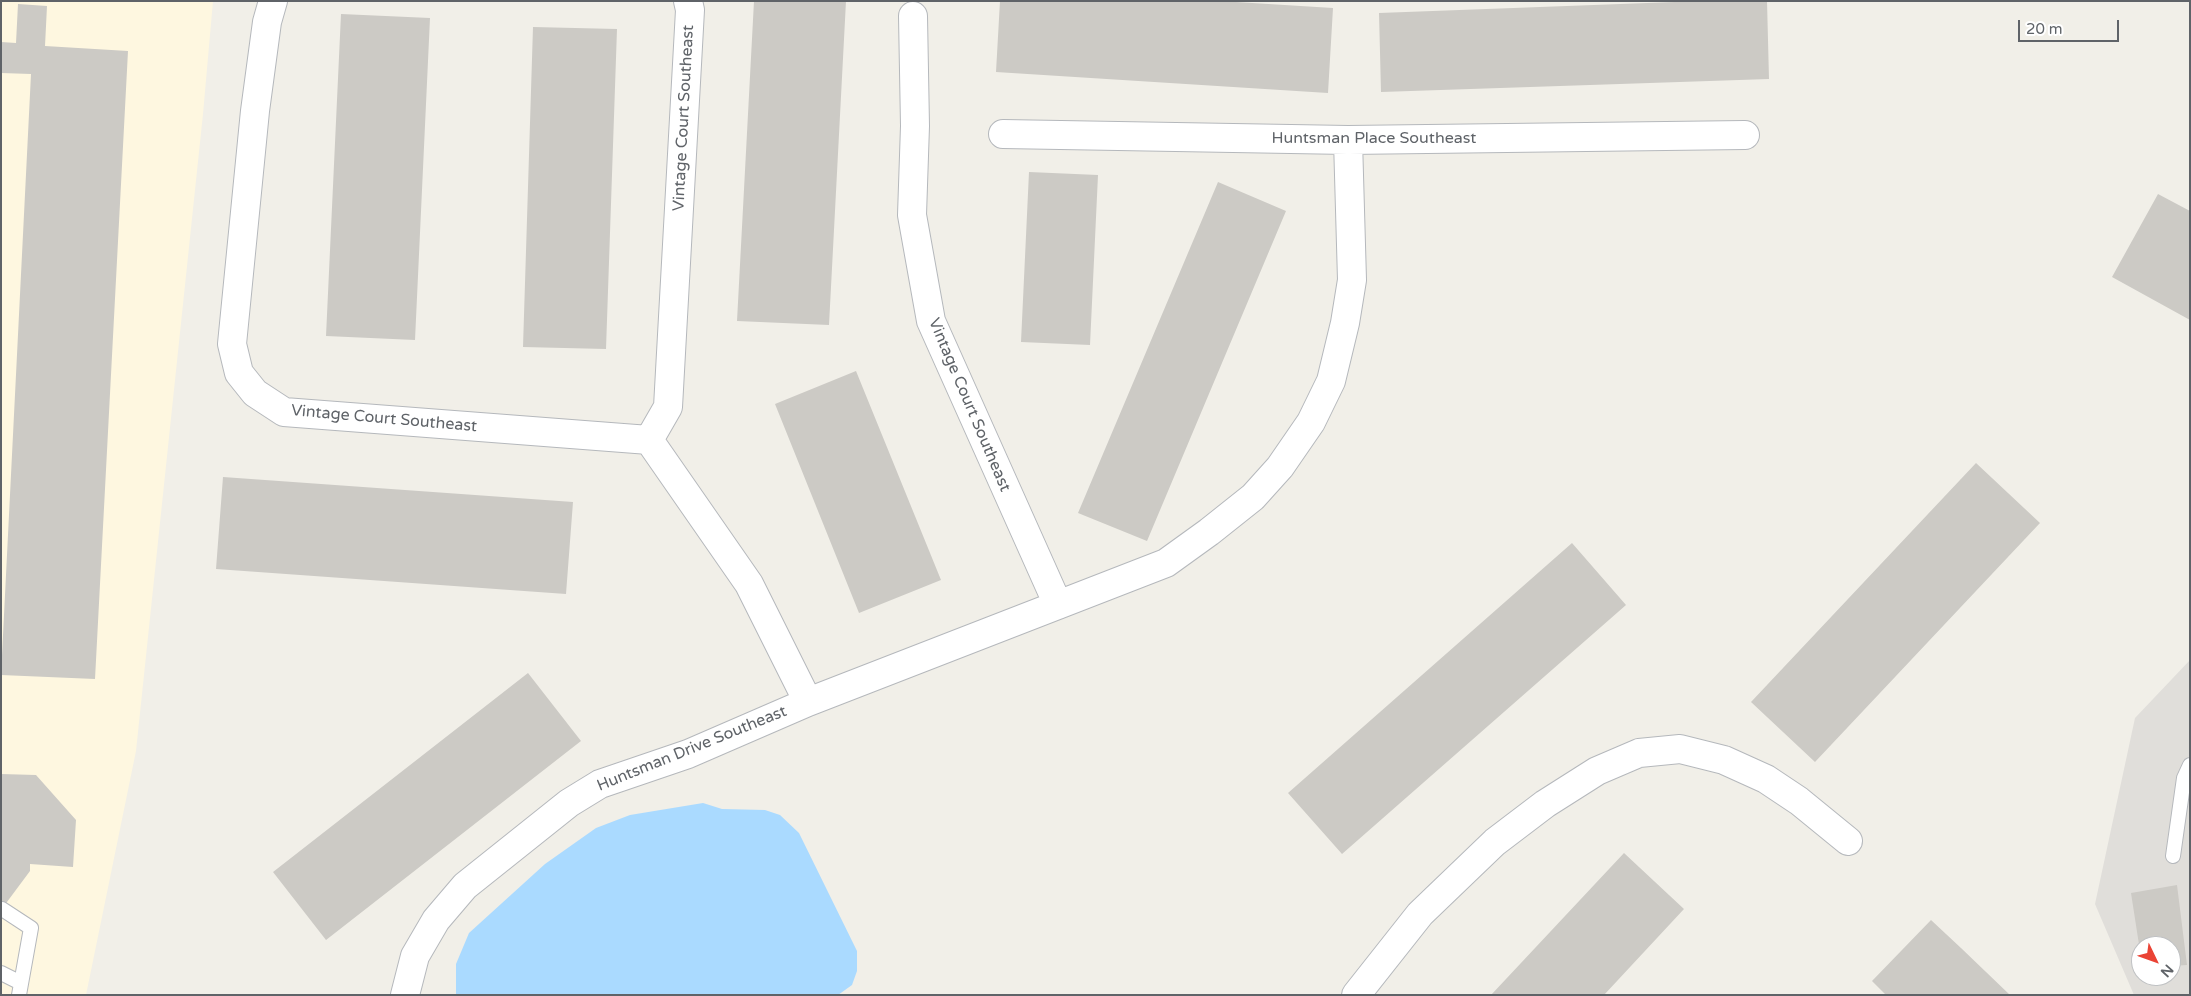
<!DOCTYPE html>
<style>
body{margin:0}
#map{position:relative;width:2191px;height:996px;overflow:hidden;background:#f1efe8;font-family:"Varela Round",sans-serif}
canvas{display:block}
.frame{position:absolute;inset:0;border:2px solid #5f6368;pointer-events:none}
.north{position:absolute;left:2131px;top:936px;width:50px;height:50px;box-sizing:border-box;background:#fff;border:1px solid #bfc1c3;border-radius:50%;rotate:132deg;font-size:14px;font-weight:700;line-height:20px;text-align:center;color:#5f6368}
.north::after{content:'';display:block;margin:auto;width:18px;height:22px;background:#ea4335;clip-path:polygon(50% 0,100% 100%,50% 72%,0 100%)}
.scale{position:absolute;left:2018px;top:20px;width:101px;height:22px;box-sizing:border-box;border:2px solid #5f6368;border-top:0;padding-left:6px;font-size:15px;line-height:18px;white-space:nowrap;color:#5f6368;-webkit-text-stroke:4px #fff;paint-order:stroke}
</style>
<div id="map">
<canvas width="2191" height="996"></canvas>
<div class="frame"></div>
<div class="north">N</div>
<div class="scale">20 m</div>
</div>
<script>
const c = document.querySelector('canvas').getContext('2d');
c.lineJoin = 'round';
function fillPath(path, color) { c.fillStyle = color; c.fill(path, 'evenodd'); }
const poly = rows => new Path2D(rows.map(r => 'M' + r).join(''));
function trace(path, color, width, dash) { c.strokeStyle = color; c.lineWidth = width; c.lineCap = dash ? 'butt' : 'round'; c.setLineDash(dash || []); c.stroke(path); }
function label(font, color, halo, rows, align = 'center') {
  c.font = font + ' "Varela Round",sans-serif'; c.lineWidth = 4; c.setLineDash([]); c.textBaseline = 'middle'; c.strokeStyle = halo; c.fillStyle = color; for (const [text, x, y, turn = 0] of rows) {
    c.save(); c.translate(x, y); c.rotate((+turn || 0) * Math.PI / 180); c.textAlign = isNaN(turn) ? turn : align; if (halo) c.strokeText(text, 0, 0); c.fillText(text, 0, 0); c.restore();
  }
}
fillPath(poly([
 [1,1,213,1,203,114,136,751,86,995,1,995]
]), '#fef7e0');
fillPath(poly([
 [2190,660,2190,995,2134,995,2095,904,2135,718],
 [2141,946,2171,946,2171,976,2141,976]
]), '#e0deda');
fillPath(poly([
 [703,803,722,809,765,810,780,815,799,833,857,951,857,971,852,985,838,995,456,995,456,964,469,933,545,864,596,828,630,815]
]), '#aadaff');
fillPath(poly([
 [754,1,846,1,829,325,737,321],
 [1000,1,1220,1,1333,8,1328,93,996,72],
 [1701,1,1767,1,1769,79,1381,92,1379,13],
 [18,4,47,6,45,46,128,51,95,679,1,675,31,74,1,73,1,42,16,43],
 [341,14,430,18,415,340,326,336],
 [533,27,617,29,606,349,523,347],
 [1029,172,1098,175,1090,345,1021,342],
 [1218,182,1286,211,1147,541,1078,513],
 [2158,194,2190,211,2190,320,2112,277],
 [856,371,941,580,859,613,775,404],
 [1976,463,2040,523,1815,762,1751,702],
 [223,477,573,502,566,594,216,569],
 [1572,543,1626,605,1342,854,1288,793],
 [528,673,581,741,326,940,273,872],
 [1,774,36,775,76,820,73,867,30,864,30,871,1,910],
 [1624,853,1684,909,1604,995,1491,995],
 [2177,885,2187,965,2171,966,2171,946,2141,946,2140,951,2131,893],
 [1931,920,1961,948,2010,995,1886,995,1872,981]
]), '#cccac5');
const service = poly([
 [2173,856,2184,778,2190,765],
 [2,909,31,928,19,995],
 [1,973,21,983]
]);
const minor = poly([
 [273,1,267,22,255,111,232,344,239,373,255,393,284,412,649,440],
 [688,1,690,10,668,407,649,440,749,584,808,702],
 [913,16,915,126,912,215,931,321,1058,605],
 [1003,134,1348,140,1745,135],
 [405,995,415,956,436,920,465,886,569,803,600,784,688,754,808,702,1166,563,1209,532,1253,497,1280,467,1311,422,1331,381,1345,323,1352,280,1348,140],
 [1356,995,1420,914,1495,842,1545,804,1597,771,1639,753,1680,749,1724,760,1766,779,1799,801,1848,841]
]);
trace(service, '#b5b8bc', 16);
trace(minor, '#b5b8bc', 30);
trace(service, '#fff', 14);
trace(minor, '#fff', 28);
label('16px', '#5f6368', '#fff', [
 ["Vintage Court Southeast",684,118,-87],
 ["Huntsman Place Southeast",1374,139],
 ["Vintage Court Southeast",969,405,67],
 ["Vintage Court Southeast",384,419,5],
 ["Huntsman Drive Southeast",692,749,-22]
]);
</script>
